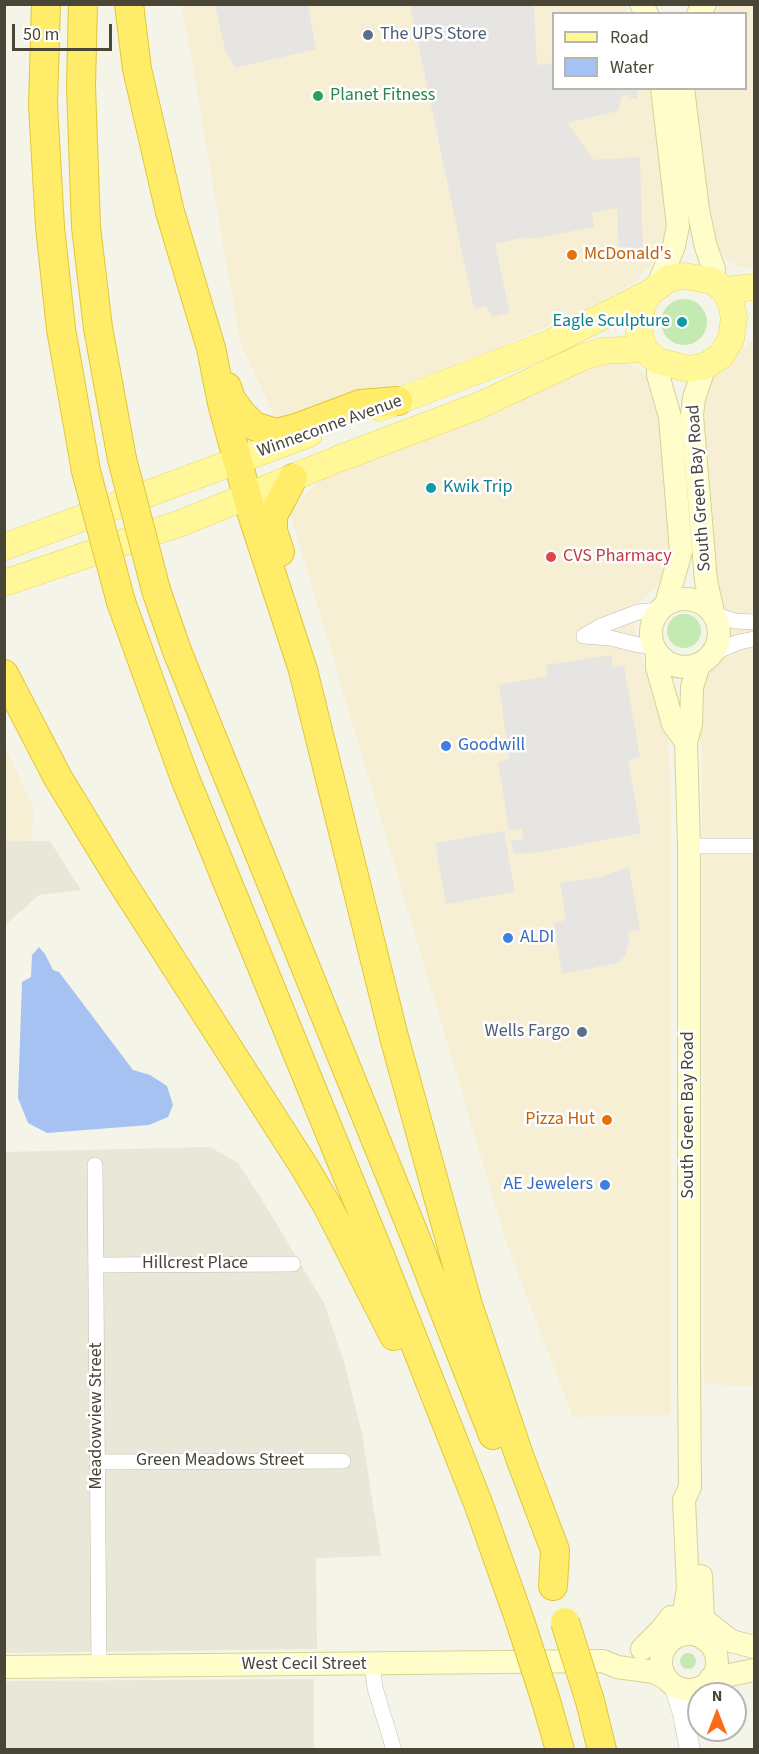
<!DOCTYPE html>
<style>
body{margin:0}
#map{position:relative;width:759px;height:1754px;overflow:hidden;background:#f5f4e9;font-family:"Source Sans 3",sans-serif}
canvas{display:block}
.frame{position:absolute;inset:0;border:6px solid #494637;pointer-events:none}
.legend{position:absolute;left:552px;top:12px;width:195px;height:78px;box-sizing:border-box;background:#fff;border:2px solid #b6b5af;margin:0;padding:8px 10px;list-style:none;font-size:18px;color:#494637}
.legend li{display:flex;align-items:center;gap:12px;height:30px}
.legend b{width:30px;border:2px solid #b6b5af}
.north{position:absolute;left:687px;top:1682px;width:60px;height:60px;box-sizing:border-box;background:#fff;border:2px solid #b6b5af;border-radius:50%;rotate:0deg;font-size:16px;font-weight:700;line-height:24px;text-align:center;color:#494637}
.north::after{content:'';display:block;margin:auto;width:21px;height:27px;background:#fe6b17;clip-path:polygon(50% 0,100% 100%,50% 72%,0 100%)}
.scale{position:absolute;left:12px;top:24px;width:100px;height:27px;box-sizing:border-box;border:3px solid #494637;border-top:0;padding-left:8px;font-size:18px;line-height:21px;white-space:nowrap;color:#494637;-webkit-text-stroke:4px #fff;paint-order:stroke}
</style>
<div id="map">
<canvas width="759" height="1754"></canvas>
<div class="frame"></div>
<ul class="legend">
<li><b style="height:8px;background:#fff798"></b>Road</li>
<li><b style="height:16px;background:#a5c2f2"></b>Water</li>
</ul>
<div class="north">N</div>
<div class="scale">50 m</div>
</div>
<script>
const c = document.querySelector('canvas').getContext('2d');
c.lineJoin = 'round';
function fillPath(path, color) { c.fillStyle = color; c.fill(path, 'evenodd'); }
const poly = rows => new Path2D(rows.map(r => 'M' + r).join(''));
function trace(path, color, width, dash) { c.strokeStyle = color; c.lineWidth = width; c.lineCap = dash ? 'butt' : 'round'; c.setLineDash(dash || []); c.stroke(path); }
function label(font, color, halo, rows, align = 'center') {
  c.font = font + ' "Source Sans 3",sans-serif'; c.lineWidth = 5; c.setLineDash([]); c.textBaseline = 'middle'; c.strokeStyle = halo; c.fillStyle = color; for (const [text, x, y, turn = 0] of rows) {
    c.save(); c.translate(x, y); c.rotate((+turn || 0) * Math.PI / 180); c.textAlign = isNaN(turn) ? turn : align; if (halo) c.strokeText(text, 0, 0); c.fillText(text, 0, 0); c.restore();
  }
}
fillPath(poly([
 [5,841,50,841,81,890,39,895,5,925],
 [210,1147,238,1163,264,1203,324,1303,344,1362,362,1434,381,1556,316,1558,317,1649,5,1653,4,1152],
 [314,1679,314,1749,5,1749,5,1681]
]), '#e9e7d7');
fillPath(poly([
 [182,5,626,5,627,13,554,14,554,88,652,89,670,217,661,254,633,284,583,311,500,347,302,422,278,424,240,342],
 [719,5,754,5,754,268,740,267,729,262,720,251,714,237,709,211,694,89,746,88,746,14,716,13],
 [754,339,754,1386,704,1384,702,756,697,711,707,670,717,660,728,628,717,593,711,565,703,404,709,384,716,371],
 [618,362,637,367,644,374,650,384,664,432,672,545,665,577,638,604,635,629,643,661,658,698,667,733,671,785,671,1415,573,1417,508,1248,290,513,302,497,329,473,603,363],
 [5,746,34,809,31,841,5,841]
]), '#f7efd4');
fillPath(poly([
 '661 322a23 23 0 1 1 46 0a23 23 0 1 1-46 0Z',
 '667 631a17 17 0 1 1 34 0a17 17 0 1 1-34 0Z',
 '680 1661a8 8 0 1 1 16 0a8 8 0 1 1-16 0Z'
]), '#c4eab1');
fillPath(poly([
 [215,5,308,5,316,49,235,68,225,49],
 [410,5,534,5,537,65,553,63,554,88,637,89,637,100,623,94,618,111,567,123,594,160,640,157,643,256,619,256,617,208,592,213,594,227,533,239,526,237,495,244,510,313,493,317,486,306,474,309],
 [611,655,613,667,624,666,640,757,628,760,641,833,542,852,514,854,511,841,523,839,522,829,509,830,498,762,509,759,499,685,547,676,546,665],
 [504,831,515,892,446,904,435,843],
 [629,867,640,930,628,932,629,942,625,956,618,963,562,974,554,923,566,920,560,883,600,877]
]), '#e6e5e1');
fillPath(poly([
 [39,947,45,954,53,970,59,972,133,1070,150,1075,167,1086,173,1105,168,1117,149,1125,47,1133,28,1123,18,1098,22,982,31,977,32,955]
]), '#a5c2f2');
const minor = poly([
 [715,615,735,621,754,622],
 [584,636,601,626,638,612,660,610],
 [584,636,610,638,639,645,654,646],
 [715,652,739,642,754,639],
 [689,846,754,846],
 [95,1165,99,1666],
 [97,1265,293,1264],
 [97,1462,343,1461],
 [372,1664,375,1688,394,1750]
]);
const tertiary = poly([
 [674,1685,683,1714,690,1750],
 [699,1703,699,1718]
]);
const secondary = poly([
 [641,4,647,14],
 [698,14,705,4],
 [683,88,698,210,706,247,714,269,713,281],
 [658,285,674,246,678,226,662,88],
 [658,361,658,375,670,417,681,551,666,604],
 [705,366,694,398,692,415,706,581,713,612],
 '651 633a34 34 0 1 1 68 0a34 34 0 1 1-68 0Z',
 [657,654,657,667,673,724,686,742],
 [701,1576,704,1639],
 [704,1620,731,1641,754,1647],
 '661 1662a28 28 0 1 1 56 0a28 28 0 1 1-56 0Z',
 [672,1639,683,1617,688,1588,684,1500,690,1487,689,1365,689,846,686,742,691,724,692,687,699,665],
 [642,1649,661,1630,671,1617],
 [4,1667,603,1661,617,1667,654,1672,667,1679],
 [710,1679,754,1670]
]);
const primary = poly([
 [685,276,713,281,724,290,731,303,734,318,731,339,721,356,705,366,688,369,658,361,650,355,644,349,639,333,642,306,649,293,670,278,685,276],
 [724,290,754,287],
 [380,408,550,343,649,293],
 [4,547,309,434],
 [4,583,184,522,338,459,478,406,583,357,602,351,644,349]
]);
const motorway = poly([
 [46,4,43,105,50,227,61,329,86,471],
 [83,4,81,86,86,227,98,328,122,459],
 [129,4,137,69,170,212,211,348,222,403,252,514,303,670,394,1037,468,1305,520,1458,555,1550,553,1586],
 [227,387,231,399,242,414,254,426,276,433,296,428,360,404,398,401],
 [280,552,273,531,273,516,293,478],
 [156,590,177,651,414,1234,493,1435],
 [121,602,184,776,381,1258,478,1503,520,1621],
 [4,674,58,778,119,878,305,1168,328,1207,394,1336],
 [546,1701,560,1750],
 [590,1701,602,1750]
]);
trace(minor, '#c1beab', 16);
trace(tertiary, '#c1beab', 21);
trace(secondary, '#d6d298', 24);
trace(primary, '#e6db66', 27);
trace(motorway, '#e1c637', 30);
trace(minor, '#fff', 15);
trace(tertiary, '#fff', 20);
trace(secondary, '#fffdc9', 22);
trace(primary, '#fff798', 26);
trace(motorway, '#ffed6a', 28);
const motorwayBridge = poly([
 [122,459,156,590],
 [86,471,121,602],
 [520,1621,546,1701],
 [565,1622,590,1701]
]);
trace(motorwayBridge, '#e1c637', 30, []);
trace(motorwayBridge, '#ffed6a', 28);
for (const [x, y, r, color] of [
 [368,35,6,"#5c6f8a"],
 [318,96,6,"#2e9e5b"],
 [572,255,6,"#e8710a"],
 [682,322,6,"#0f9aa8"],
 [431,488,6,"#0f9aa8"],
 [551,557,6,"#e0444e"],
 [446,746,6,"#3f7fe0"],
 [508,938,6,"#3f7fe0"],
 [582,1032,6,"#5c6f8a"],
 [607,1120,6,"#e8710a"],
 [605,1185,6,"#3f7fe0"]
]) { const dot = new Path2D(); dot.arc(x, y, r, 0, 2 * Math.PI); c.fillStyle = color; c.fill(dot); trace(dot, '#fff', 2); }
label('18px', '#4e5e75', '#fff', [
 ["The UPS Store",380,35],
 ["Wells Fargo",570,1032,"right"]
], 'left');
label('18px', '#27864d', '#fff', [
 ["Planet Fitness",330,96]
], 'left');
label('18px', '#c56008', '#fff', [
 ["McDonald's",584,255],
 ["Pizza Hut",595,1120,"right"]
], 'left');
label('18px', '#0d838f', '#fff', [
 ["Eagle Sculpture",670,322],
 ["Kwik Trip",443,488,"left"]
], 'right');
label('18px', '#494637', '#fff', [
 ["Winneconne Avenue",330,427,-20],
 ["South Green Bay Road",700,488,-94],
 ["South Green Bay Road",689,1115,-90],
 ["Hillcrest Place",195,1264],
 ["Meadowview Street",97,1416,-90],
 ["Green Meadows Street",220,1461],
 ["West Cecil Street",304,1665]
]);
label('18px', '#be3a42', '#fff', [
 ["CVS Pharmacy",563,557]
], 'left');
label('18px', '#366cbe', '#fff', [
 ["Goodwill",458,746],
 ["ALDI",520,938],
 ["AE Jewelers",593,1185,"right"]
], 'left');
</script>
